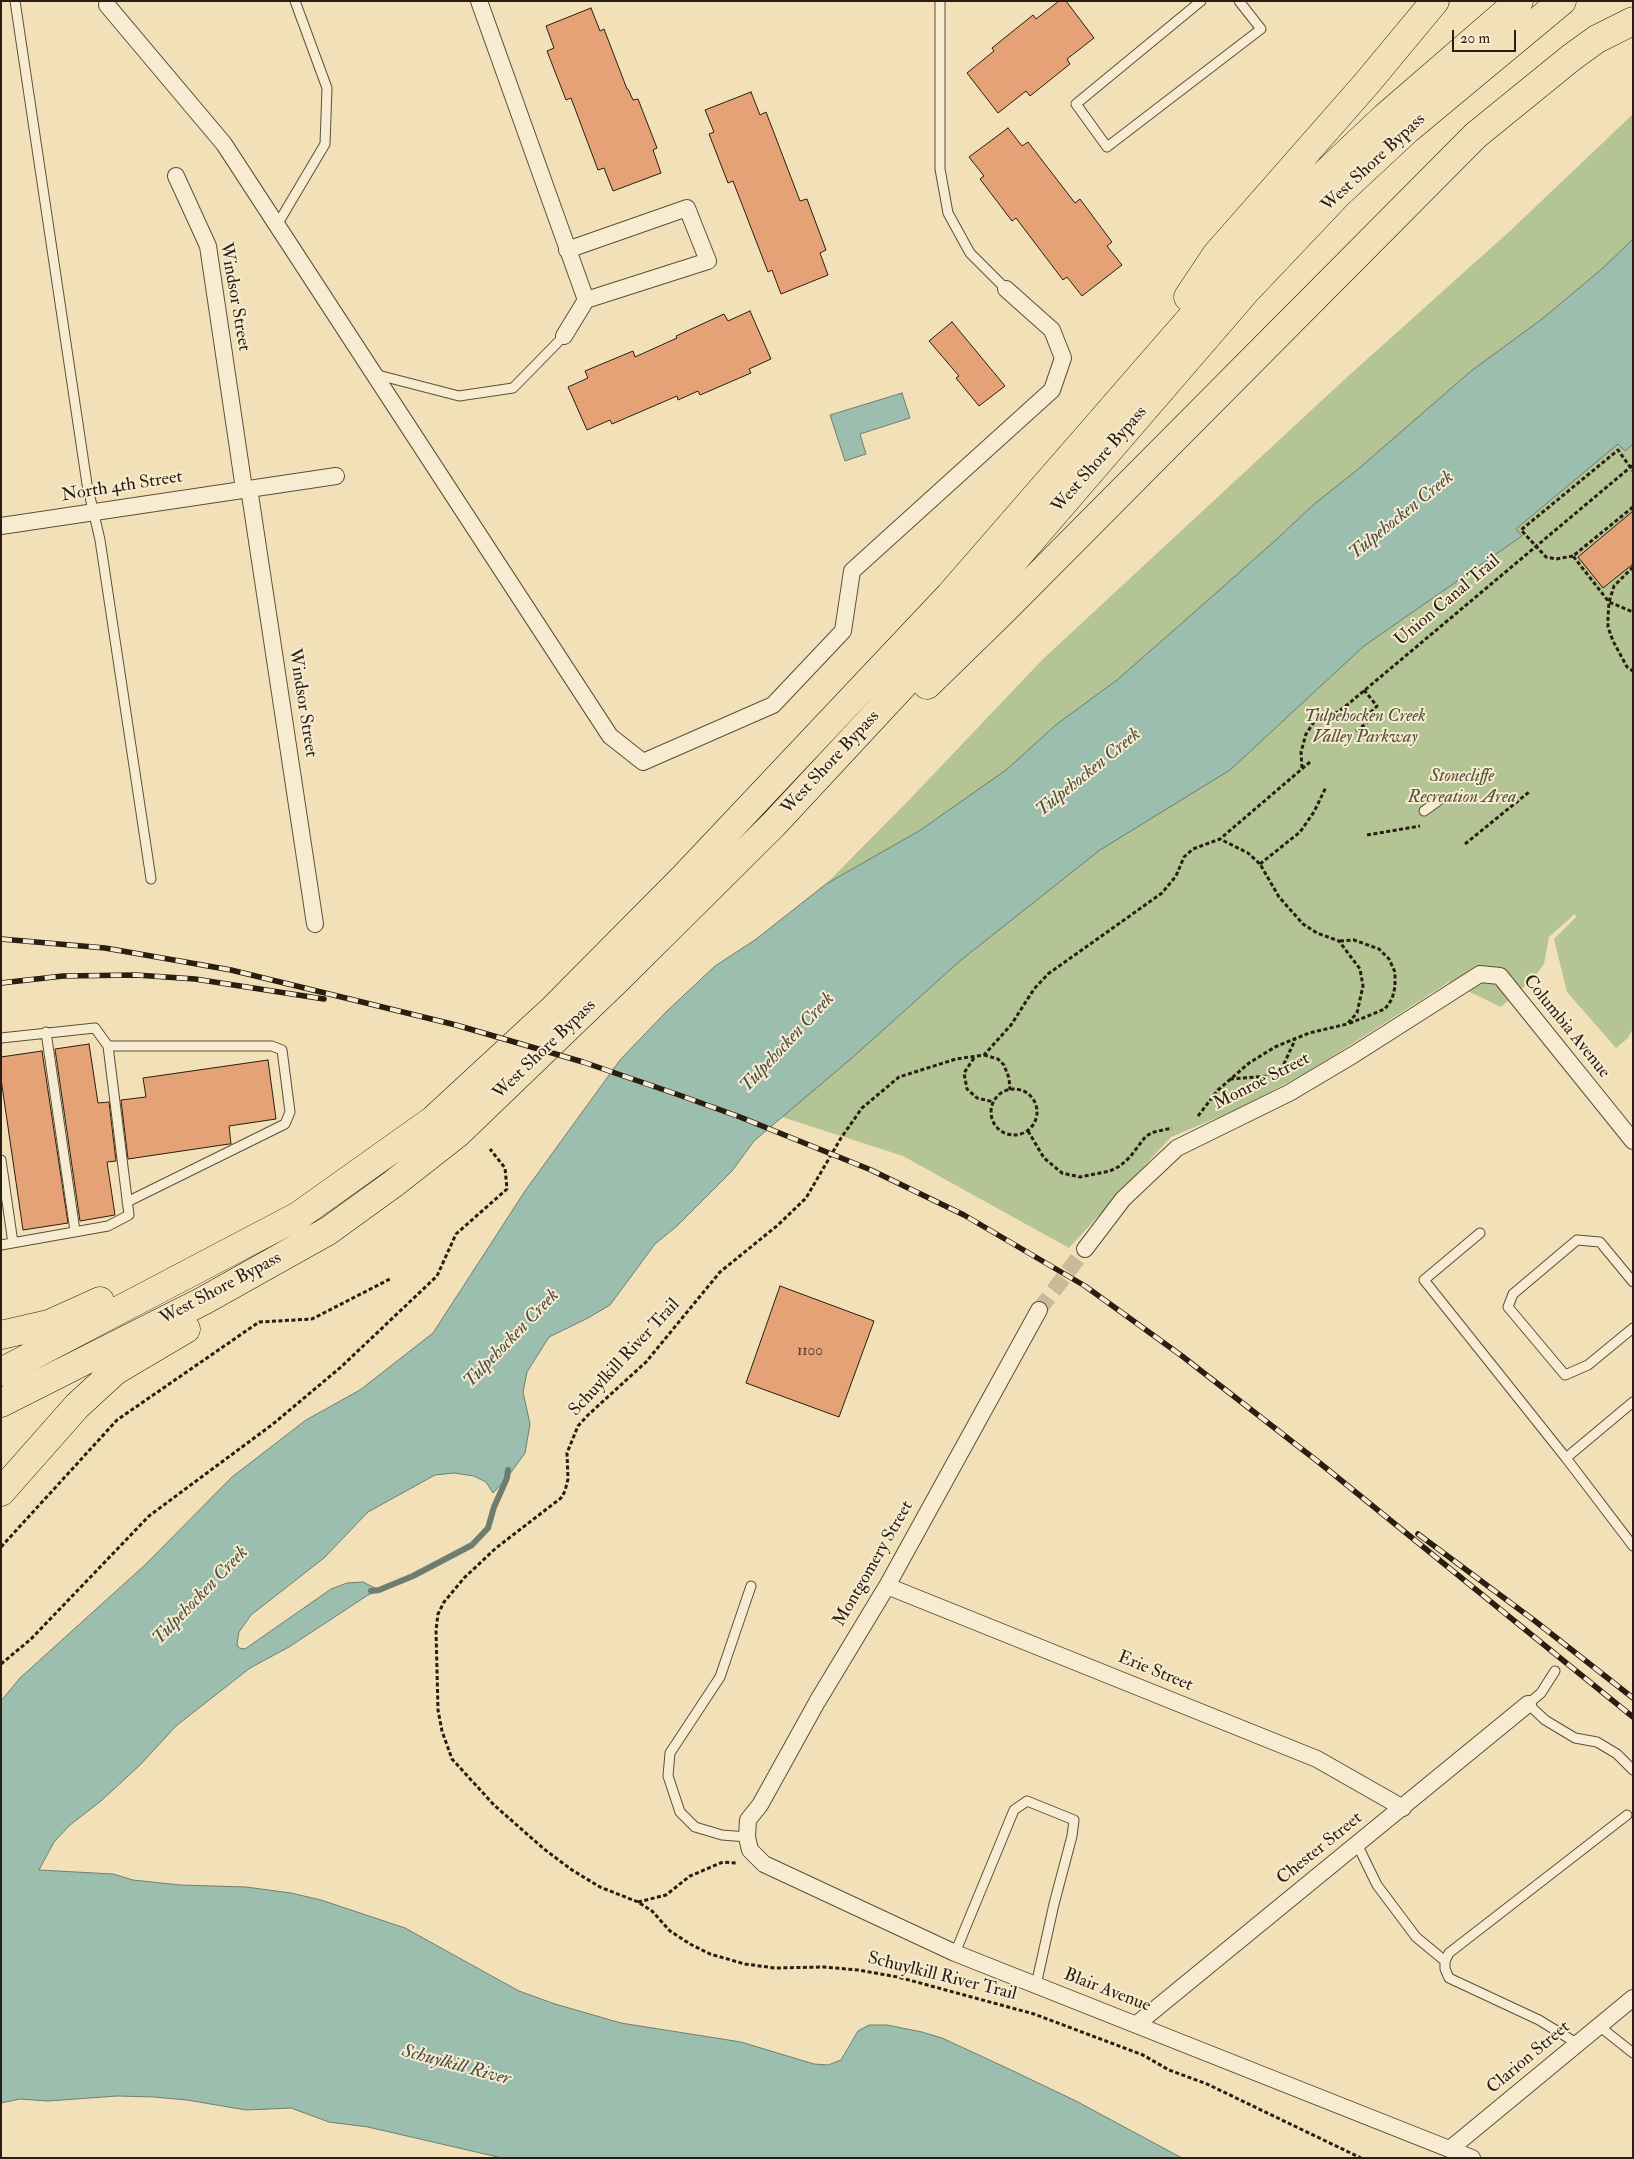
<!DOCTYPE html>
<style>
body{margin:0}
#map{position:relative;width:1634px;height:2159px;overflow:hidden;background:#f2e1b8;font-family:"IM FELL Double Pica",serif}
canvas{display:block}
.frame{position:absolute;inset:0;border:2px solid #291e11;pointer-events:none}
.scale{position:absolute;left:1452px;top:30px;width:64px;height:22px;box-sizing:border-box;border:2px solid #291e11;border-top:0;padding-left:6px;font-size:15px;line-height:18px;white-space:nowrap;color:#291e11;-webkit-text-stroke:4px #f7ecd1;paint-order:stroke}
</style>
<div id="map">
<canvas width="1634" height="2159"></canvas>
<div class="frame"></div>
<div class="scale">20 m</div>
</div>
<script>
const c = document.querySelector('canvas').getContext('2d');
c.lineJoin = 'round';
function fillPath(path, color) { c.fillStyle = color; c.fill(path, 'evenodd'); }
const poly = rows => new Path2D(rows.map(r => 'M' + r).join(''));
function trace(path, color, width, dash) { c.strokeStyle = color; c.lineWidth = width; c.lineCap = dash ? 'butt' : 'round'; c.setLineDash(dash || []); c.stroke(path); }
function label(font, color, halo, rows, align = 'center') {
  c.font = font + ' "IM FELL Double Pica",serif'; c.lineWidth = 4; c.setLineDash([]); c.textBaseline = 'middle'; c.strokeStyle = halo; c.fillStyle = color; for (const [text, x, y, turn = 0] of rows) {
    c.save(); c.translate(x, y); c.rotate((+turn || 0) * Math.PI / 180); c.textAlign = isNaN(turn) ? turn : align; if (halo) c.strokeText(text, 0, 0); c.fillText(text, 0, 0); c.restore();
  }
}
fillPath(poly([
 [1633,114,1633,1029,1628,1038,1616,1048,1567,992,1554,939,1576,917,1575,914,1549,937,1544,964,1532,980,1501,1007,1449,982,1314,1068,1243,1107,1171,1137,1069,1248,903,1156,782,1117,666,1012,715,966,755,940,826,884,910,799,1043,659,1345,379,1511,230]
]), '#b4c494');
const water = poly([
 [1633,239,1633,444,1625,451,1618,444,1516,529,1522,536,1364,646,1230,770,1100,850,961,960,853,1057,754,1141,732,1171,677,1226,655,1244,610,1305,588,1318,549,1337,527,1372,523,1392,530,1424,525,1453,507,1478,493,1493,486,1482,474,1476,454,1473,435,1475,368,1512,324,1558,251,1615,239,1632,237,1644,239,1648,245,1649,331,1589,347,1583,363,1582,379,1590,368,1595,289,1647,250,1668,176,1726,140,1765,101,1801,70,1825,54,1842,39,1870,113,1874,133,1880,180,1885,246,1887,291,1893,321,1900,405,1928,519,1991,555,2004,621,2023,741,2042,814,2064,828,2065,841,2060,858,2031,869,2025,887,2025,922,2032,942,2038,1009,2069,1076,2101,1182,2158,502,2158,368,2127,329,2122,291,2108,246,2110,187,2100,154,2097,117,2096,48,2101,20,2099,1,2103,1,1701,20,1678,146,1564,232,1477,306,1420,360,1390,433,1333,525,1191,620,1060,666,1012,715,966,755,940,826,884,919,831,1006,770,1057,724,1117,680,1190,616,1278,538,1313,505,1356,471,1471,371,1542,319,1603,268,1633,239],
 [902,393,910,418,860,434,866,454,845,461,830,415,902,393]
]);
fillPath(water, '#9bbeaf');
trace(water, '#6d7e70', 1);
trace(poly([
 [371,1591,379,1590,413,1576,472,1545,488,1528,494,1507,507,1478,508,1470]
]), '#6d7e70', 6);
const building = poly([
 [1059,1,1066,1,1094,38,1067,59,1070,64,1030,96,1026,91,998,113,967,73,994,51,992,48,1033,15,1036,19,1059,1],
 [591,8,600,31,604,29,627,89,628,89,633,100,638,99,657,148,653,150,661,173,613,191,604,168,598,170,571,98,566,100,547,51,554,48,546,26,591,8],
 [751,92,760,115,766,112,800,201,807,199,826,250,820,253,828,275,781,294,772,270,768,272,733,181,728,183,709,134,714,132,705,110,751,92],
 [1008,128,1022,146,1028,142,1075,203,1080,199,1112,242,1107,246,1122,265,1082,296,1067,277,1063,280,1016,218,1012,221,980,179,984,176,969,157,1008,128],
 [750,311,771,359,749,369,751,373,700,395,698,391,678,400,677,396,612,424,610,420,587,430,568,387,588,378,585,371,633,351,635,357,677,338,676,336,724,314,728,321,750,311],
 [952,322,1005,386,979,406,956,378,959,376,929,341,952,322],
 [1633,511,1633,564,1603,588,1578,557,1633,511],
 [89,1044,98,1103,109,1102,116,1161,107,1162,115,1215,80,1221,55,1049,89,1044],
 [42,1051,68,1223,23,1230,1,1079,1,1057,42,1051],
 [268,1060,276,1119,229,1126,231,1144,229,1144,128,1159,121,1100,146,1097,143,1078,268,1060],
 [780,1286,874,1321,839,1417,746,1383,780,1286]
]);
fillPath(building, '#e5a277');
trace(building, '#291e11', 1);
trace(poly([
 [1039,1310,1085,1249]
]), '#caba97', 16, [16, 8]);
const service = poly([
 [15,1,87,484,100,540,151,879],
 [940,1,940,169,948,213,970,253,1006,289],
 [1201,1,1076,104,1107,147,1261,29,1239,1],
 [277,225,325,144,327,88,295,1],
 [374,374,459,396,513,388,564,336],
 [1424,811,1438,801],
 [46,1032,75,1231],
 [1,1038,95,1028,108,1046,129,1215,108,1226,1,1245],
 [108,1046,272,1046,282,1050,290,1112,285,1124,127,1202],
 [1,1160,13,1243],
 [1480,1233,1424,1280,1566,1458,1633,1402],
 [1633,1282,1600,1242,1577,1240,1513,1294,1508,1307,1565,1375,1588,1365,1633,1328],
 [1566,1458,1633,1546],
 [1555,1671,1541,1693,1528,1704,1545,1720,1575,1738,1597,1742,1617,1754,1633,1770],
 [747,1837,722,1835,695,1827,680,1812,668,1776,670,1753,720,1677,751,1586],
 [1357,1844,1377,1885,1416,1937,1445,1961],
 [955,1953,1014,1810,1027,1801,1074,1820,1072,1836,1054,1904,1036,1985],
 [1599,2026,1633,2053],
 [1578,2044,1539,2020,1449,1978,1445,1969,1445,1961,1449,1953,1627,1815]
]);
const minor = poly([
 [479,1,586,300,564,336],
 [107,5,224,144,610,736,643,762,773,705,843,631,852,571,1052,390,1063,358,1052,330,1006,289],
 [176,176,208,246,244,489],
 [567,250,687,208,708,261,586,300],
 [249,488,315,924],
 [1,526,336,476],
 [1085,1249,1123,1199,1177,1148,1289,1093,1353,1055,1480,974,1500,976,1633,1141],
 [1039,1310,887,1586,817,1702,760,1805,748,1820,747,1837,750,1850,764,1864,955,1953,1472,2158],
 [887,1586,1317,1759,1403,1808],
 [1137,2024,1528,1704],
 [1450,2149,1633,1998]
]);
const motorway = poly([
 [1188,297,1216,255,1367,83,1435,1],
 [927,685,1004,610,1476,135,1572,57,1597,39,1633,21],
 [1,1335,49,1324,100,1301],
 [1,1372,298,1216,433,1120,551,1011,683,878,950,595,1278,218,1385,117,1519,1],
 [1,1403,203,1301,328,1231,393,1184,458,1133,618,979,773,825,946,639,1246,291,1337,195,1408,129,1562,1],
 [1,1492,77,1406,115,1371,186,1329]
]);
trace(service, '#5b4f3b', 11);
trace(minor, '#5b4f3b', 18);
trace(motorway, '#291e11', 29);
trace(poly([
 [1633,507,1573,556,1609,602,1633,612],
 [1573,556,1556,559,1546,557,1521,530,1618,450,1633,471],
 [1633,567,1614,586,1609,602,1608,617,1608,627,1613,641,1627,667,1633,671],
 [1364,690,1377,706,1369,714,1374,720],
 [1338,712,1338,723],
 [1356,731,1367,723],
 [1310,762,1220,839,1193,849,1184,857,1176,876,1162,893,1048,974,1034,989,1011,1025,984,1055,956,1059,899,1077,862,1108,841,1138,806,1198,778,1225,720,1272,646,1362,588,1415,578,1426,567,1453,568,1479,565,1491,561,1498,496,1548,464,1578,444,1602,438,1614,436,1630,438,1710,442,1731,452,1759,494,1805,544,1849,572,1870,600,1887,638,1902,652,1911,670,1931,690,1944,710,1954,745,1964,775,1968,824,1967,858,1970,898,1977,1034,2014,1143,2055,1169,2070,1207,2084,1361,2158],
 [1302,768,1301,752,1306,734,1314,722,1338,712,1347,705,1633,465],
 [1367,835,1420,826],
 [1465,844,1529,792],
 [1260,864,1300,832,1314,812,1326,787],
 [1340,941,1354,940,1379,949,1389,959,1395,972,1395,987,1392,999,1385,1009,1348,1024],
 [984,1055,998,1059,1004,1065,1009,1078,1010,1090],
 [974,1058,964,1073,967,1089,977,1098,994,1102],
 [1230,1079,1269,1076,1277,1072,1283,1066,1295,1040],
 '991 1112a23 23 0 1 1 46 0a23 23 0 1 1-46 0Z',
 [1198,1116,1218,1090,1249,1063,1275,1047,1309,1033,1347,1024,1357,1013,1363,986,1360,969,1339,941,1317,933,1303,924,1279,897,1260,864,1248,853,1220,839],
 [1028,1131,1044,1158,1062,1173,1080,1177,1110,1171,1120,1166,1130,1157,1146,1136,1154,1132,1172,1128],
 [1,1547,117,1420,259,1322,312,1319,390,1279],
 [1,1664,31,1639,149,1516,273,1424,341,1367,437,1276,456,1234,507,1189,505,1168,490,1149],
 [638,1902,666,1895,690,1876,723,1862,736,1863]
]), '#291e11', 3, [4, 2.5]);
trace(service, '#f7ecd1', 9);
trace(minor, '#f7ecd1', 16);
trace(motorway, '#f2e1b8', 28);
const rail = poly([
 [1,939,105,948,231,970,456,1025,583,1062,679,1095,740,1117,871,1170,964,1215,1085,1286,1182,1356,1321,1464,1633,1717],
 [1,983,63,976,136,975,195,979,324,999],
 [1418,1534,1535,1621,1633,1698]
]);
trace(rail, '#291e11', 5.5);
trace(rail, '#f7ecd1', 4, [11]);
label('15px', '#583f2a', null, [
 ["1100",810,1352]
]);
label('18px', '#291e11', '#f7ecd1', [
 ["West Shore Bypass",1374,163,-43],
 ["Windsor Street",234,297,80],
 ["West Shore Bypass",1100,460,-49],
 ["North 4th Street",122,487,-9],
 ["Union Canal Trail",1448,601,-40],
 ["Windsor Street",302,703,81],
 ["West Shore Bypass",831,763,-47],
 ["Columbia Avenue",1566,1027,51],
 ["West Shore Bypass",545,1050,-44],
 ["Monroe Street",1262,1082,-27],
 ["West Shore Bypass",221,1289,-28],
 ["Schuylkill River Trail",625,1358,-47],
 ["Montgomery Street",874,1564,-60],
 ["Erie Street",1155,1672,22],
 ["Chester Street",1320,1849,-39],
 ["Schuylkill River Trail",942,1977,14],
 ["Blair Avenue",1107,1991,21],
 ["Clarion Street",1529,2058,-40]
]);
label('italic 18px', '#535038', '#f7ecd1', [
 ["Tulpehocken Creek",1365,717],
 ["Valley Parkway",1365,738],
 ["Stonecliffe",1462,777],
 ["Recreation Area",1462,798]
]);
label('italic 19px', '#4b4e40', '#f7ecd1', [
 ["Tulpehocken Creek",1402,516,-39],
 ["Tulpehocken Creek",1089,773,-39],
 ["Tulpehocken Creek",788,1043,-47],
 ["Tulpehocken Creek",512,1339,-46],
 ["Tulpehocken Creek",201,1596,-46],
 ["Schuylkill River",456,2066,15]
]);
</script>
